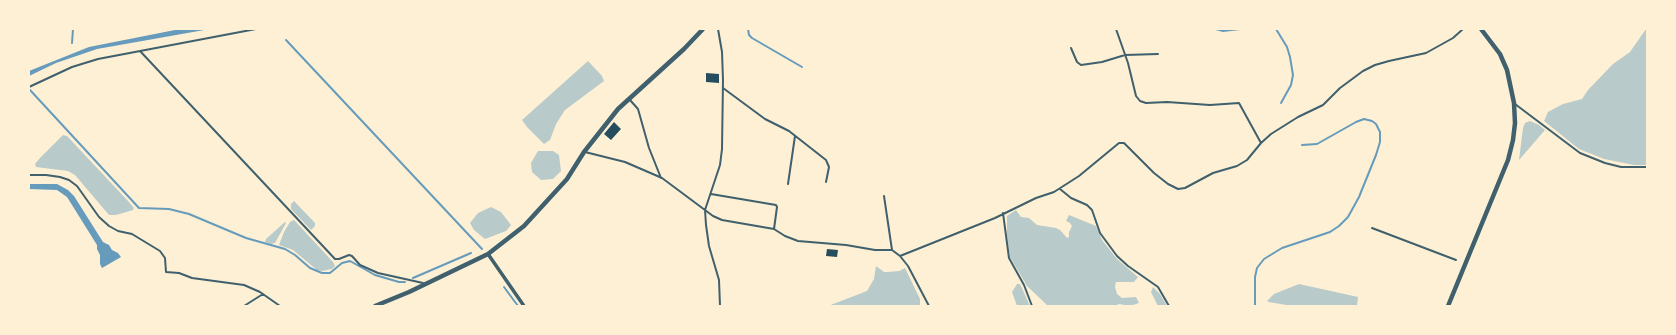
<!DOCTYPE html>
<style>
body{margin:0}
#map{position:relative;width:1676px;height:335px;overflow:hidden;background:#fdf0d5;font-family:"Open Sans",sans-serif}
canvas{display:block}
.frame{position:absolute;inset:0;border:30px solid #fdf0d5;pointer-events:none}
</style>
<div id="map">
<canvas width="1676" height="335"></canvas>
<div class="frame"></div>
</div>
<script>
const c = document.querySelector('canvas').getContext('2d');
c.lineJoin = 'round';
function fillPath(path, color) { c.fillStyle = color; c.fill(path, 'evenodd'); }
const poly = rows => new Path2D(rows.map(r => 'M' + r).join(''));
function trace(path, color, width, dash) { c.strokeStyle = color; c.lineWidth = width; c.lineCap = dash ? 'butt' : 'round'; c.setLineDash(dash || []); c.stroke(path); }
fillPath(poly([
 [1646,29,1647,29,1647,165,1634,165,1604,159,1579,149,1544,121,1548,112,1563,104,1582,99,1588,90,1613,64,1630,52],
 [588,61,602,76,604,81,565,110,556,124,550,140,544,144,527,127,522,120],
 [1530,121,1539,125,1545,130,1519,160,1523,128,1525,123],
 [63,135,67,136,128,201,134,208,133,210,116,215,109,215,75,175,68,171,36,167,35,164,40,158],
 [538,151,553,151,559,155,561,171,553,179,541,180,532,172,531,163],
 [294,201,315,223,315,226,311,230,291,209,291,204],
 [491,207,501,212,511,225,506,231,485,239,474,230,470,223,478,213],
 [1016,210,1021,217,1029,218,1037,225,1056,228,1060,230,1067,238,1069,237,1069,232,1072,226,1070,223,1066,221,1069,215,1096,226,1102,240,1117,259,1138,277,1134,282,1116,282,1115,287,1117,294,1122,298,1136,297,1139,303,1130,306,1119,304,1115,306,1048,306,1027,286,1010,257,1007,235,1007,216],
 [294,220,333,262,335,266,332,269,322,271,317,270,293,250,279,245,284,232,290,222],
 [285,222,286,223,275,243,271,244,265,242,266,239],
 [876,266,884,272,887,272,899,271,905,268,920,299,920,306,828,306,867,291,874,279],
 [1017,284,1020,284,1030,306,1017,306,1012,292],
 [1299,284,1358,297,1357,306,1292,306,1269,302,1267,301,1274,294],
 [1153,287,1160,294,1167,306,1158,306,1151,292]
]), '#b9caca');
fillPath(poly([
 [180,29,210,29,97,49,56,63,29,76,29,71,89,47],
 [29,184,57,184,68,190,74,196,103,242,109,245,112,250,118,253,121,257,102,268,100,264,100,255,97,249,97,245,67,197,57,190,29,189]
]), '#669bbc');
trace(poly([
 [748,29,749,35,752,38,802,67],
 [1216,29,1223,31,1240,29],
 [1276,29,1287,47,1290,57,1293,75,1291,85,1281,103],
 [286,40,482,249],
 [72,43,73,29],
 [30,90,139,208,169,209,189,214,246,238,285,249,295,255,310,268,322,273,330,273,342,263,350,261,375,275,399,282,405,282],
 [413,278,471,253],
 [504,287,518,306],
 [1255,306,1255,277,1257,268,1264,259,1282,248,1330,232,1339,226,1348,217,1359,197,1376,155,1380,142,1380,132,1376,124,1372,121,1364,119,1356,122,1317,144,1302,145]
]), '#669bbc', 2);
fillPath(poly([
 [706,73,719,74,719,83,706,82],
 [614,122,621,129,611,140,604,134],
 [827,249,838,250,837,257,826,256]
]), '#264d5e');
trace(poly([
 [718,29,722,52,723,80,722,149,720,165,705,210,706,225,709,246,719,280,720,306],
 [1116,29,1128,63,1136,96,1140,101,1146,103,1167,102,1210,105,1239,103,1261,143],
 [1071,48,1077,62,1081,65,1102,62,1125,55,1158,54],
 [140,51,335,259,339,259,349,255,352,256,360,265,378,273,423,283],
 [29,87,72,67,98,59,256,29],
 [723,88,765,119,789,131,826,160,829,167,826,182],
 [630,100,638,109,649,148,661,178],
 [1515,104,1580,153,1605,163,1621,167,1647,167],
 [585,152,625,162,662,178,713,216,722,220,774,229,785,236,798,241,846,245,875,250,892,250,900,256,995,218,1036,198,1054,192,1079,176,1119,143,1124,143,1154,173,1168,184,1178,189,1185,188,1213,173,1237,166,1247,160,1261,143,1271,134,1298,117,1323,105,1340,88,1363,71,1375,65,1389,61,1426,53,1453,38,1463,29],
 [29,175,46,175,60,177,69,180,77,186,99,217,109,226,118,231,132,234,160,251,165,258,166,272,179,273,192,278,244,285,260,292,280,306],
 [788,184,795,136],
 [1060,189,1071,198,1087,205,1092,210,1100,233,1117,256,1128,266,1158,287,1169,306],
 [711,194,776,205,777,207,774,229],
 [884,196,892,250],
 [1003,213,1009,258,1024,285,1032,306],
 [1372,228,1456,260],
 [900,256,908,266,929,306],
 [244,306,263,294]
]), '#3f606c', 2);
trace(poly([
 [488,254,524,306]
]), '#3f606c', 3.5);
trace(poly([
 [375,306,409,292,488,254,524,226,567,179,584,152,618,109,684,49,703,29],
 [1448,306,1508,160,1513,140,1515,123,1514,103,1507,70,1500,54,1481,29]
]), '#3f606c', 4.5);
</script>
